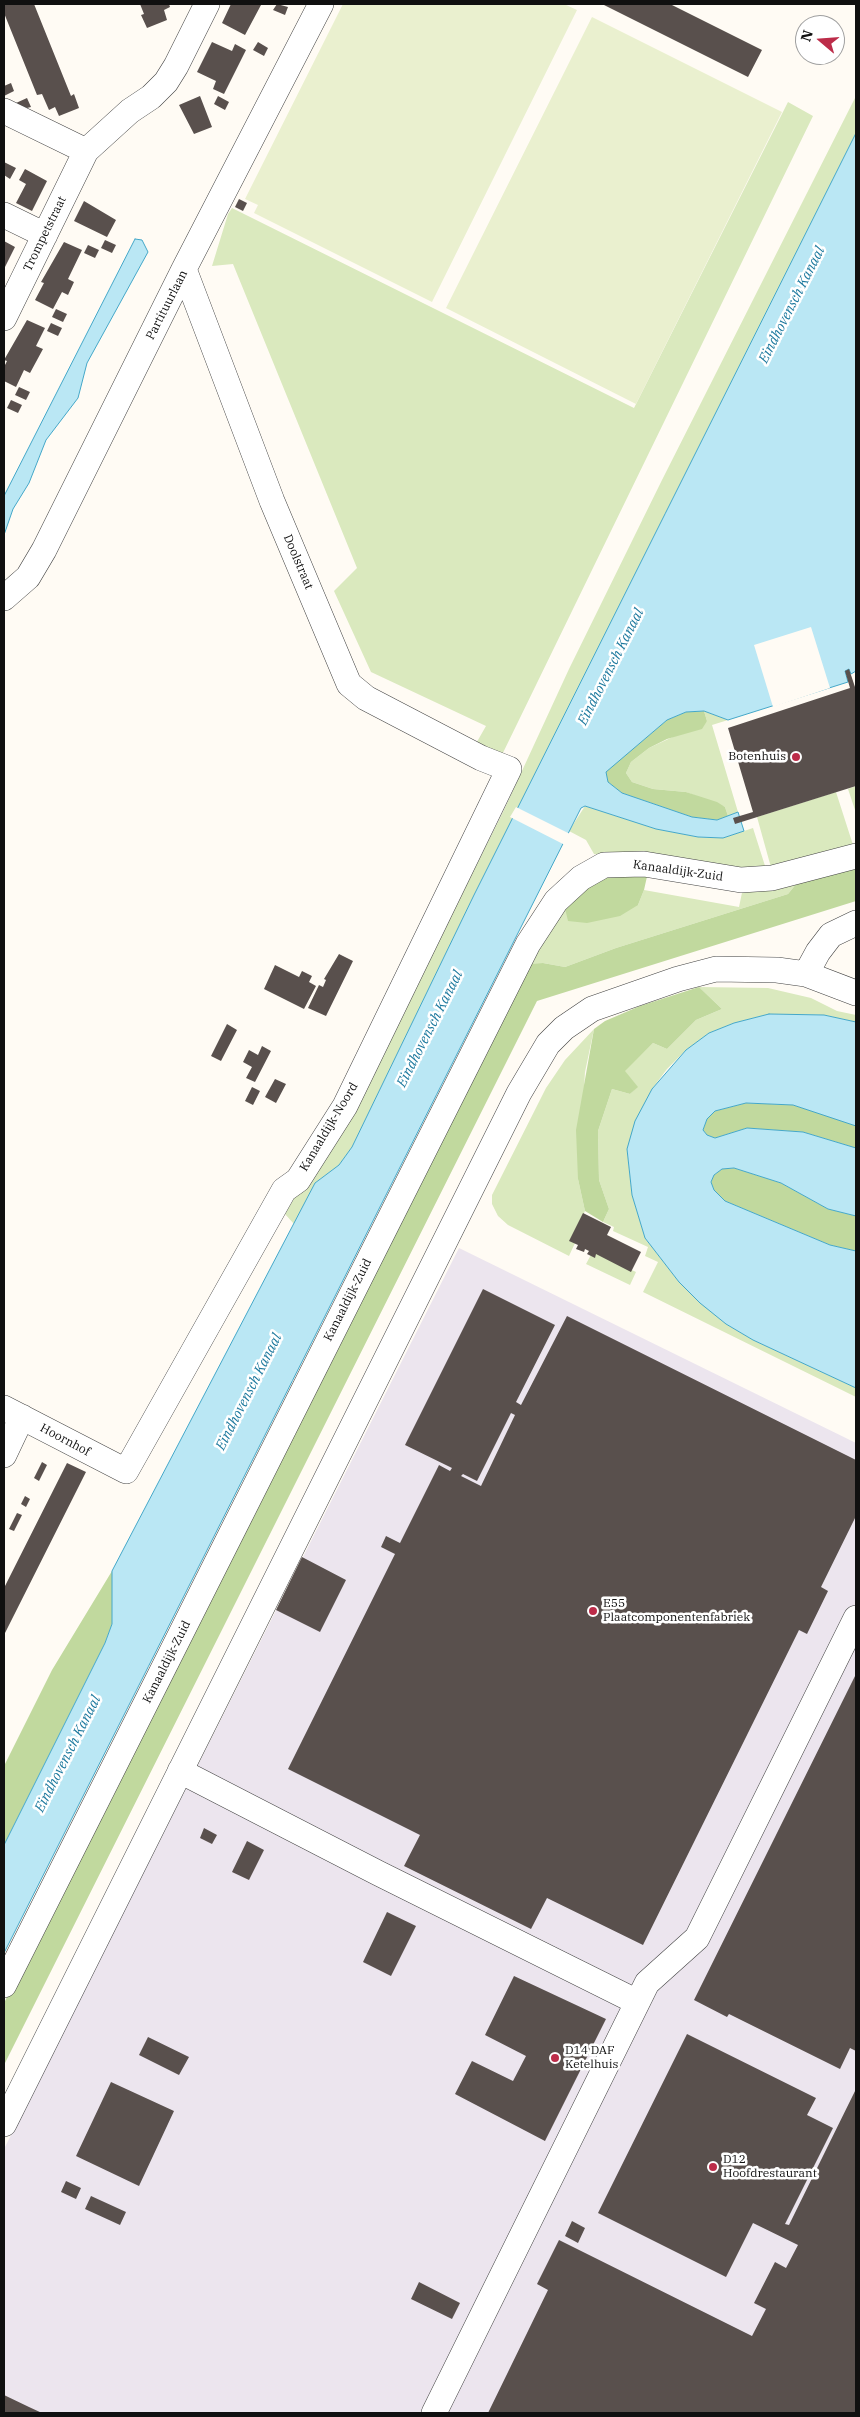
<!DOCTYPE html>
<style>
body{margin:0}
#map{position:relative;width:860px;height:2417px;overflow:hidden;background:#fffbf4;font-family:"IBM Plex Serif",serif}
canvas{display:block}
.frame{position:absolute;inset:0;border:5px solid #101010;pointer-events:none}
.north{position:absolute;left:795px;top:15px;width:50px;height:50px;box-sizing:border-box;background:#fff;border:1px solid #9f9f9f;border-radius:50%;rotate:288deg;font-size:14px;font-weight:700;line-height:20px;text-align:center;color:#101010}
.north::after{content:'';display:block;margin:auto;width:18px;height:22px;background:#bc2c49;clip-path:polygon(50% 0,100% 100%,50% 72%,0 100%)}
</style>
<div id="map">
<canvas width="860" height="2417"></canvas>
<div class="frame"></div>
<div class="north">N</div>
</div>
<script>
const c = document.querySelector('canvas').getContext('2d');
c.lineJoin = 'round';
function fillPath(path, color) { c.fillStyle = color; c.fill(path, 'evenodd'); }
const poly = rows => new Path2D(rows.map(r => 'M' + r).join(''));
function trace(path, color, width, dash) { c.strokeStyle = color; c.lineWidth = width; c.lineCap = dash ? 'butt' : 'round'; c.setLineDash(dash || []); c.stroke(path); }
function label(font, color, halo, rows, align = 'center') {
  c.font = font + ' "IBM Plex Serif",serif'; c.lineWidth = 5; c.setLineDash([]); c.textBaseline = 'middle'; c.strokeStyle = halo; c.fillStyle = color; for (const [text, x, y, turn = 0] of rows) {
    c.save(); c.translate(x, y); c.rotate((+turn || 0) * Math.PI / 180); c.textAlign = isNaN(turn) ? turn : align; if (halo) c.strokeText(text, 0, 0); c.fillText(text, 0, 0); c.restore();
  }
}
fillPath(poly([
 [459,1248,856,1443,856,2413,4,2413,4,2149]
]), '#ece5ee');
fillPath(poly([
 [856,96,856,133,474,895,352,1147,339,1165,315,1183,294,1224,285,1214,302,1184,353,1110,503,812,569,669,662,480],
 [788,102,813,116,499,761,474,747,486,726,371,672,334,591,357,568,233,264,212,266,228,214,232,208,634,408],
 [704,711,728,720,712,725,738,812,728,816,725,807,686,792,653,789,632,782,626,773,631,762,649,748,707,721],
 [856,786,856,813,848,789],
 [836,792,854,848,772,871,757,817],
 [585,806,656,829,698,837,723,838,753,828,766,869,766,873,594,854,586,840,569,831],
 [801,878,788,894,616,948,565,967,543,963,524,964,564,904,638,905,644,890,739,907,743,888],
 [699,987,768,988,811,998,837,1011,856,1015,856,1022,824,1015,769,1014,734,1023,709,1033,686,1050,667,1069,652,1089,627,1149,632,1195,645,1238,679,1282,726,1324,753,1340,856,1388,856,1397,643,1292,658,1262,645,1256,648,1247,613,1231,614,1227,603,1222,609,1209,599,1180,598,1131,612,1089,630,1094,637,1087,624,1071,653,1043,667,1049,696,1020,722,1009],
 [594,1029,585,1072,578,1179,585,1211,571,1241,575,1243,569,1256,508,1225,498,1216,492,1204,492,1195,546,1088,565,1060],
 [593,1251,636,1272,630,1285,586,1264]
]), '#dae9be');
fillPath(poly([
 [704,711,707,721,702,729,667,739,649,748,631,762,626,773,632,782,653,789,686,792,717,802,725,807,728,816,717,820,692,817,622,793,608,782,605,772,667,720,686,712],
 [856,864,856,901,537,1001,4,2065,4,2003,524,964,543,963,565,967,616,948,788,894,801,878],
 [648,872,644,890,638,905,620,916,587,923,568,921,564,904,591,879],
 [699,987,722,1009,696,1020,667,1049,653,1043,625,1071,638,1087,630,1094,612,1089,598,1131,599,1180,609,1209,603,1222,585,1211,578,1179,576,1130,594,1029,605,1021,640,1006],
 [746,1103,793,1105,841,1120,856,1126,856,1148,803,1132,747,1128,715,1138,707,1135,703,1130,707,1119,715,1111],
 [734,1168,781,1183,828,1209,856,1216,856,1251,830,1245,725,1201,714,1190,711,1182,714,1175,722,1169],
 [112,1571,112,1624,105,1643,4,1845,4,1766,52,1670]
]), '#c1d99e');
fillPath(poly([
 [343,4,564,4,577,10,432,302,254,213,258,205,245,199],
 [592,17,782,112,636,404,446,308]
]), '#eaf0cf');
const water = poly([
 [856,133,856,671,851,674,849,669,845,671,848,682,728,720,704,711,686,712,667,720,606,772,608,782,622,793,692,817,717,820,738,812,744,831,723,838,698,837,656,829,585,806,581,808,4,1953,4,1845,105,1643,112,1624,112,1571,315,1183,339,1165,352,1147,474,895,856,133],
 [135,239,142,240,148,252,87,363,78,398,46,440,29,483,13,509,4,535,4,496,135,239],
 [769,1014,824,1015,856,1022,856,1126,793,1105,746,1103,715,1111,707,1119,703,1130,707,1135,715,1138,747,1128,803,1132,856,1148,856,1216,828,1209,781,1183,734,1168,722,1169,714,1175,711,1182,714,1190,725,1201,830,1245,856,1251,856,1388,753,1340,726,1324,700,1303,679,1282,645,1238,632,1195,627,1149,635,1121,652,1089,686,1050,709,1033,734,1023,769,1014]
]);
fillPath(water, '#bae7f4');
trace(water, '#44a7c8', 1);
fillPath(poly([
 [811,627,830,688,773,707,754,645],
 [516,807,570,834,565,845,510,817]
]), '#fffbf4');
fillPath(poly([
 [4,4,34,4,71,96,74,94,79,108,59,116,55,107,49,110,42,94,37,95,4,13],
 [140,4,169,4,170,7,164,10,167,20,147,28,141,15,144,14],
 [231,4,261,5,245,35,222,23],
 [277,4,288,7,285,15,273,10],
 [602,4,670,4,762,50,748,77],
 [212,42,232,51,235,44,246,50,224,94,213,89,216,81,197,72],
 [258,42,268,48,264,56,253,50],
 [11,83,14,91,4,96,4,86],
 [200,96,212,127,194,134,179,105],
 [218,96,229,102,225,110,214,104],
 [27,98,31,107,27,108,16,103],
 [4,162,16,168,10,179,4,175],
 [25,169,47,181,32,211,16,203,26,184,19,180],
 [239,199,247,203,243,211,235,207],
 [84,201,116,220,107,237,74,221],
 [105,240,116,245,112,253,101,248],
 [4,241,15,247,4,269],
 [64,242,82,250,68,279,74,282,68,295,62,292,53,309,35,300,44,283,41,282],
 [88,245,99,250,95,258,84,253],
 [56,309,67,314,63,322,52,317],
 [27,320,45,328,36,346,43,349,30,373,24,370,16,387,4,381,4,367,7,361,4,360],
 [51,323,62,328,58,336,47,331],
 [19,387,30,392,26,400,15,395],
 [11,400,22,405,18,413,7,408],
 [849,669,856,690,856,786,735,824,733,818,753,812,728,728,850,688,845,671],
 [339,954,353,961,326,1016,308,1008,319,985,323,987,326,980,324,979],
 [275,965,299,977,302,971,312,976,309,982,316,986,304,1009,264,989],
 [227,1024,237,1030,221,1061,211,1056],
 [262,1046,271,1051,255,1082,246,1078,252,1067,243,1062,249,1050,258,1055],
 [275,1079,286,1084,276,1103,265,1097],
 [252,1087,260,1091,253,1105,245,1101],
 [583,1213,611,1227,607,1235,641,1252,631,1272,596,1254,595,1258,587,1254,589,1251,585,1249,584,1252,576,1249,578,1245,569,1241],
 [483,1289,555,1325,516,1402,521,1405,567,1316,856,1460,856,1516,821,1587,828,1591,807,1634,799,1630,643,1945,547,1898,531,1929,404,1866,420,1835,288,1769,395,1554,381,1547,386,1536,400,1543,439,1465,450,1471,452,1468,405,1445],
 [511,1413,515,1415,481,1486,461,1476,463,1474,477,1481],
 [42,1462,47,1465,39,1481,34,1478],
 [67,1463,86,1472,4,1635,4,1588],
 [25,1496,30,1499,26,1507,21,1504],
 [17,1513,22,1515,14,1531,9,1529],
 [302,1557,346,1580,320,1632,276,1610],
 [856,1674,856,2051,850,2048,840,2069,729,2014,727,2017,694,2000],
 [204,1828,217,1835,212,1844,200,1838],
 [247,1841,264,1850,249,1880,232,1872],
 [387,1912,416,1926,391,1976,363,1962],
 [514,1976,606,2019,545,2141,455,2094,472,2061,513,2081,526,2056,485,2035],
 [687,2034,816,2098,807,2115,833,2128,785,2224,789,2225,856,2089,856,2413,488,2413,548,2290,537,2284,559,2240,752,2336,766,2309,754,2303,775,2262,786,2268,798,2245,753,2223,726,2277,598,2213],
 [148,2037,189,2057,179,2075,139,2055],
 [111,2082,174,2111,139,2186,76,2156],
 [66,2181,81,2188,76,2199,61,2192],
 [91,2196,126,2212,120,2225,85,2209],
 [572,2221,585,2228,578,2243,565,2236],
 [419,2282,460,2303,452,2319,411,2299],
 [4,2395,29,2407,42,2413,4,2413]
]), '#59504d');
const minor = poly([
 [4,111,86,151],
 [4,215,45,235],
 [4,318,86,151,130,111,151,97,166,82,176,66,207,4],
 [4,598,28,577,44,550,184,269,321,4],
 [806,974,818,952,831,935,856,923],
 [4,1408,126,1471,284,1190,298,1180,345,1106,509,769,481,758,366,698,349,684,272,501,184,269],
 [4,1455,22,1417],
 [180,1771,378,1873,637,2002],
 [4,1985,528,944,556,901,581,878,604,865,644,864,741,880,772,878,856,856],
 [4,2124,519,1093,548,1044,564,1028,592,1009,678,979,716,969,777,970,806,974,856,993],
 [434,2413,647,1983,697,1938,856,1618]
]);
trace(minor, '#434343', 26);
trace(minor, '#fff', 25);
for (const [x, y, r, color] of [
 [796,757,5,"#bc2c49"],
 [593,1611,5,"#bc2c49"],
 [555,2058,5,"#bc2c49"],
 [713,2167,5,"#bc2c49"]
]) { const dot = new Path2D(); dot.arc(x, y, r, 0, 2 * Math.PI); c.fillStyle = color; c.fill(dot); trace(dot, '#fff', 2); }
label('12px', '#101010', '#fff', [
 ["Trompetstraat",45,234,-64],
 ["Partituurlaan",167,305,-63],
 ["Doolstraat",298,562,67],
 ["Kanaaldijk-Zuid",678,871,8],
 ["Kanaaldijk-Noord",329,1127,-59],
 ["Kanaaldijk-Zuid",348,1300,-63],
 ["Hoornhof",65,1440,28],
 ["Kanaaldijk-Zuid",167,1662,-63]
]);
label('12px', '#101010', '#fff', [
 ["Botenhuis",786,757,"right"],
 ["E55",603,1604],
 ["Plaatcomponentenfabriek",603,1618],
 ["D14 DAF",565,2051],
 ["Ketelhuis",565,2065],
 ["D12",723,2160],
 ["Hoofdrestaurant",723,2174]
], 'left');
label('italic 14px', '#1d799e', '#fff', [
 ["Eindhovensch Kanaal",792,305,-63],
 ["Eindhovensch Kanaal",611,667,-63],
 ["Eindhovensch Kanaal",430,1029,-63],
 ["Eindhovensch Kanaal",249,1392,-63],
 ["Eindhovensch Kanaal",68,1754,-63]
]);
</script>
